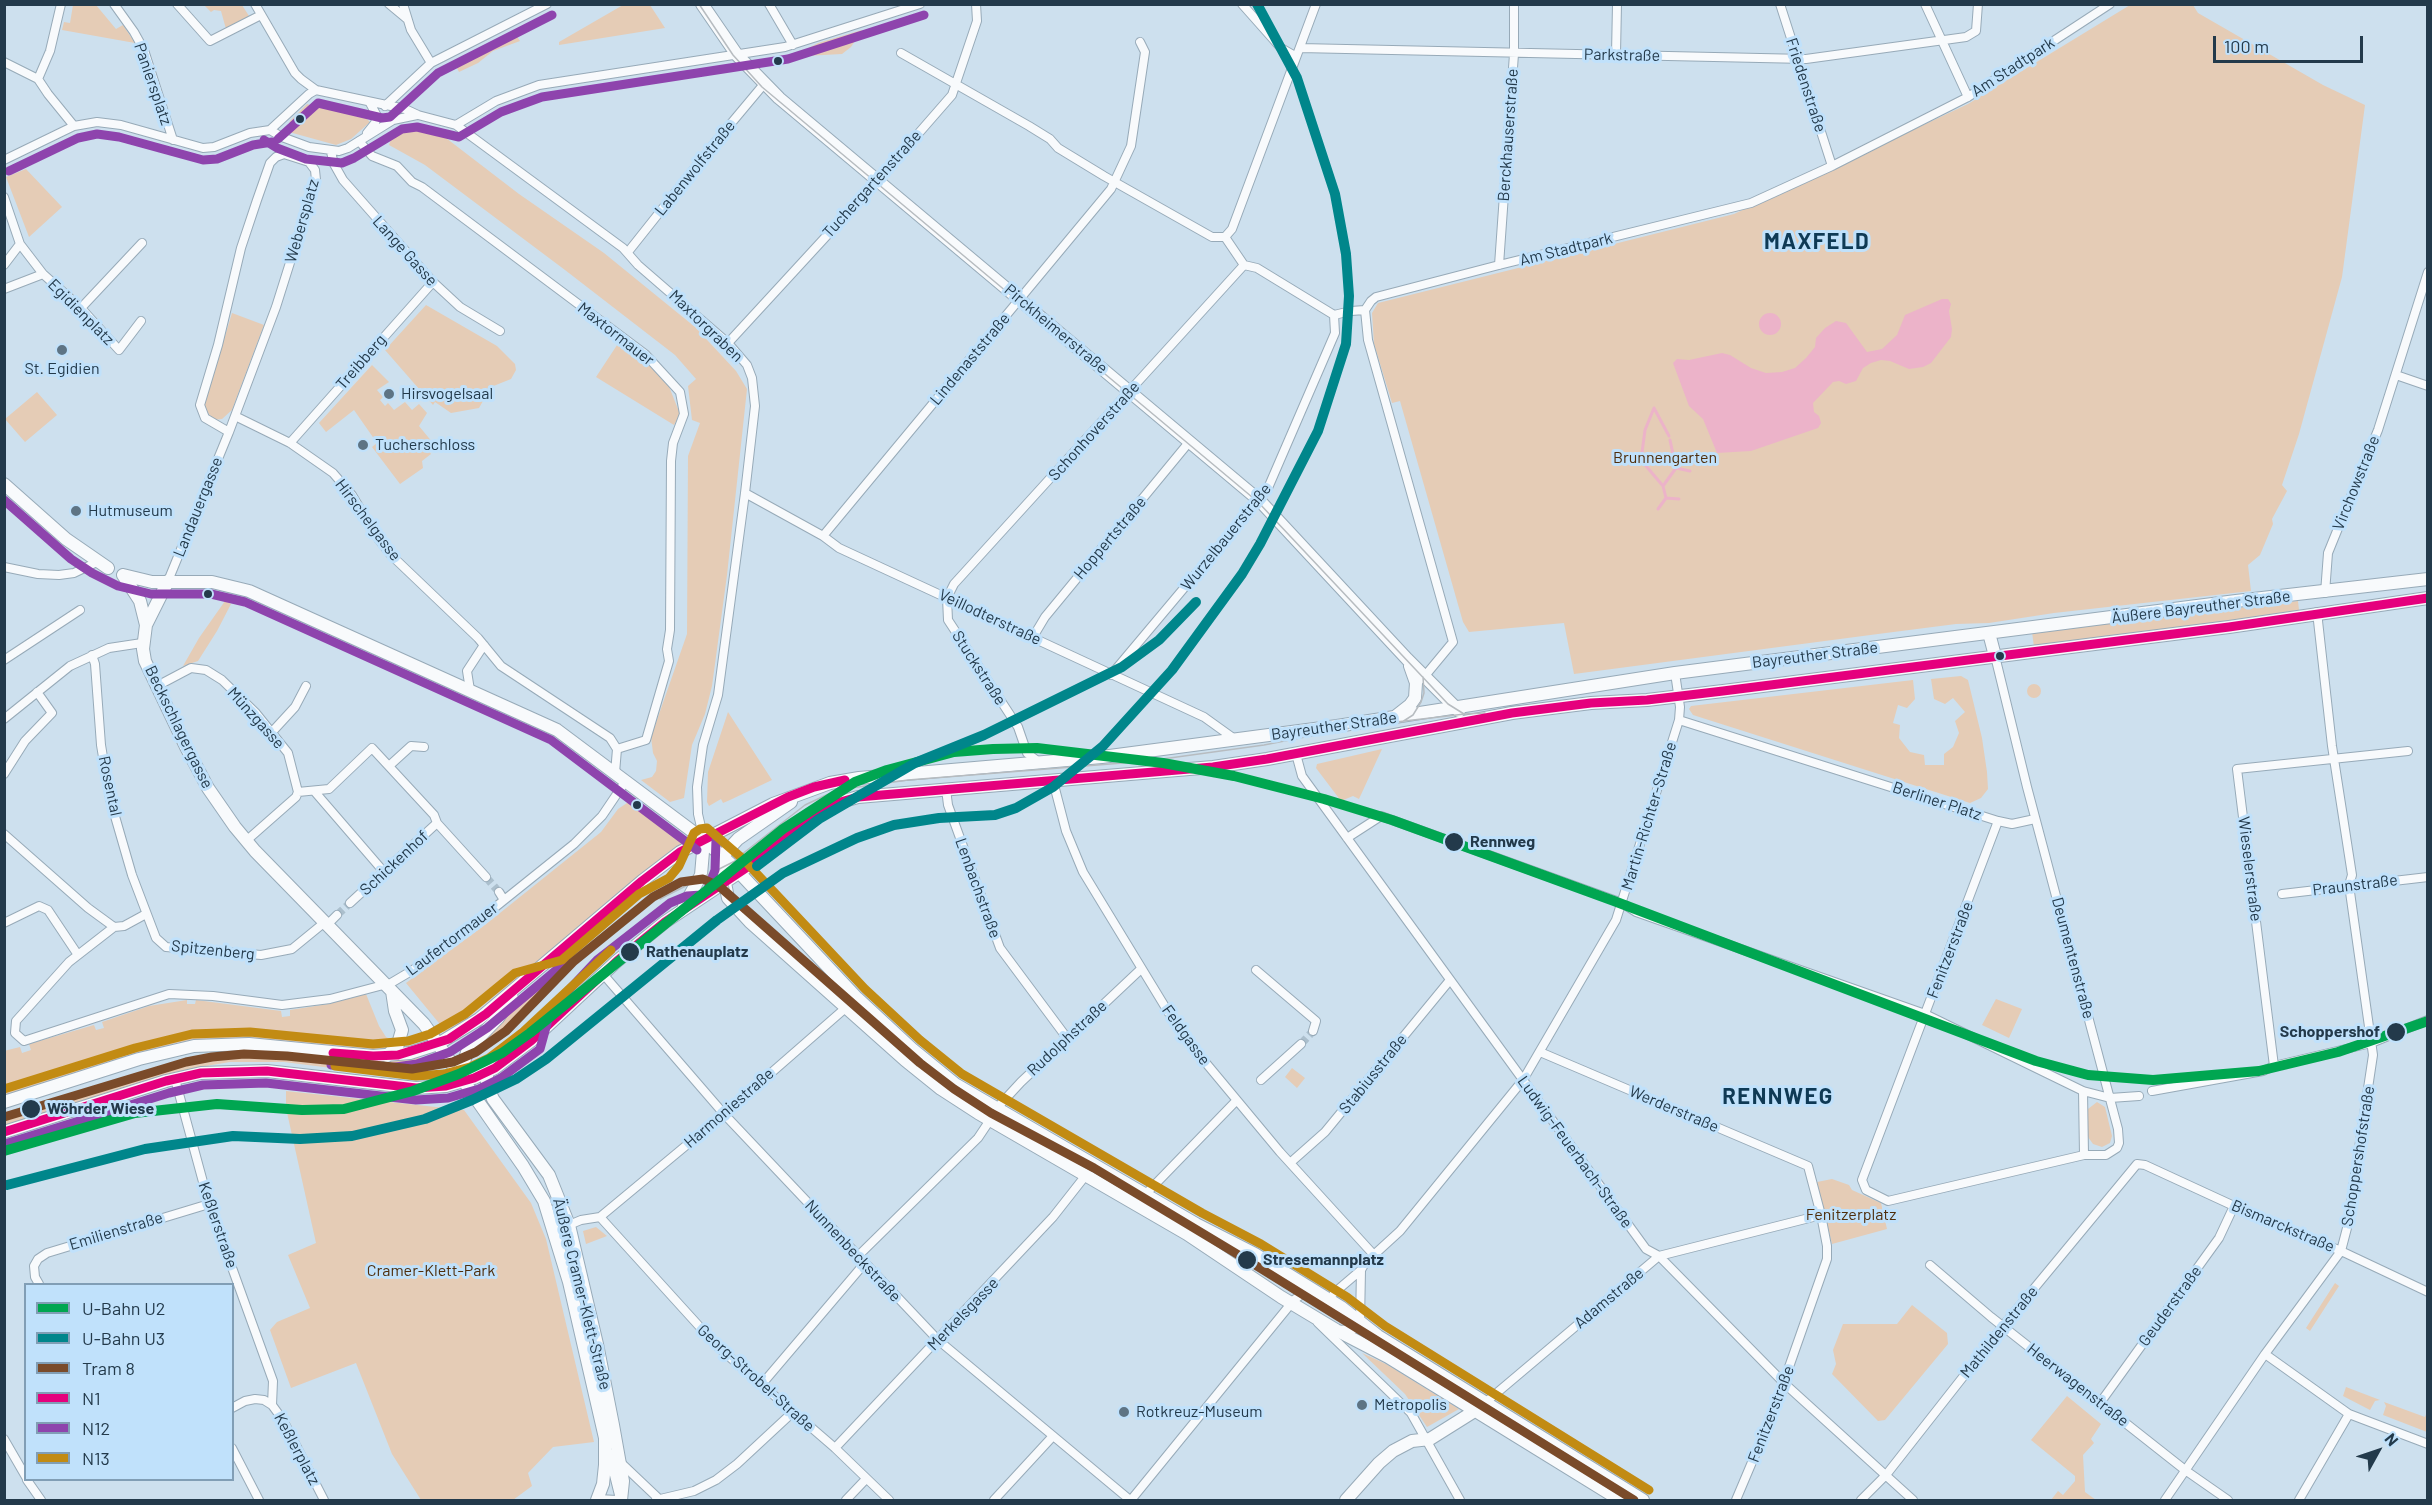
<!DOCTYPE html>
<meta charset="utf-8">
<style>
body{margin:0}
#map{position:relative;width:2432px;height:1505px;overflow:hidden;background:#cde0ee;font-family:Barlow,sans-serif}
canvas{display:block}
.frame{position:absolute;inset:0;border:6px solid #233a4b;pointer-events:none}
.legend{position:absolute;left:24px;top:1283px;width:210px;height:198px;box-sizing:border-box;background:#c0e1fb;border:2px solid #819eb5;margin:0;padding:8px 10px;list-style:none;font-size:18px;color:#233a4b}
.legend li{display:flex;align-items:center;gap:12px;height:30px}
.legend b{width:30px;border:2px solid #819eb5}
.north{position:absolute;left:2348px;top:1421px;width:60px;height:60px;-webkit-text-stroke:4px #c0e1fb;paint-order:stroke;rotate:50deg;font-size:16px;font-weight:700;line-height:24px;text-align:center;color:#233a4b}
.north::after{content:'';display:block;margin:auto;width:21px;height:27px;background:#233a4b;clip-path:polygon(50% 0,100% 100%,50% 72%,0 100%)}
.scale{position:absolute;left:2213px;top:36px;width:150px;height:27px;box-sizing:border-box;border:3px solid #233a4b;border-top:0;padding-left:8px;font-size:18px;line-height:21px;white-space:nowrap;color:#233a4b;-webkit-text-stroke:4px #c0e1fb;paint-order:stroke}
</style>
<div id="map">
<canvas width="2432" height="1505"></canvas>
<div class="frame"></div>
<ul class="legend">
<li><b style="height:8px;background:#00a651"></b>U-Bahn U2</li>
<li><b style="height:8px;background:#00868b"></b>U-Bahn U3</li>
<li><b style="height:8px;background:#7a4b2a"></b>Tram 8</li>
<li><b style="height:8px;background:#e5007d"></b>N1</li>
<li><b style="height:8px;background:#8e44ad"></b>N12</li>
<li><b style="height:8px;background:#c28b13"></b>N13</li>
</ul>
<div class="north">N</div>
<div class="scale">100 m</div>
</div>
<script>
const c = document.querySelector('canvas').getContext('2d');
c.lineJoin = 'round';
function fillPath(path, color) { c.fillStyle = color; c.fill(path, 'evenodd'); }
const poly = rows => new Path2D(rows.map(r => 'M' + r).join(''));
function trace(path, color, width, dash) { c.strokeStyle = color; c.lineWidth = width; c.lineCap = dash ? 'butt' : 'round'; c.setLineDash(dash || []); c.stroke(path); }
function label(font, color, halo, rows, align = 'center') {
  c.font = font + ' Barlow,sans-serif'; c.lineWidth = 6; c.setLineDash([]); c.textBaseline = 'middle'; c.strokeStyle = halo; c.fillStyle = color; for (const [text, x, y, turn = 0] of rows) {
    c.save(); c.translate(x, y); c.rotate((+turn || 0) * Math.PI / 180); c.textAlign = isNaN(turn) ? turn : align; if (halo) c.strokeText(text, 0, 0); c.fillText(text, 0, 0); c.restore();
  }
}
fillPath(poly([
 [73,5,96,5,116,29,123,25,135,43,62,30,64,22,70,23],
 [204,5,242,5,249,16,226,29,221,11,214,10,211,12],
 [623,5,650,5,665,28,559,45,559,42],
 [2130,5,2193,5,2198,13,2323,85,2365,105,2342,277,2299,434,2282,485,2287,491,2272,519,2273,524,2260,555,2248,565,2251,591,2054,613,1989,623,1956,624,1878,634,1574,674,1564,623,1469,632,1463,622,1400,401,1392,403,1374,344,1372,313,1378,303,1734,214,1968,104],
 [862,30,851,47,842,54,804,56,803,51,818,43],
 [514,32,520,41,493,51,478,63,459,72,454,62],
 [318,102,361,113,370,122,351,139,336,145,289,132,288,127,290,121,307,104,313,106],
 [403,128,433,133,446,138,519,194,604,253,695,327,736,371,747,389,727,575,712,686,705,714,692,745,684,798,670,802,641,780,652,777,656,771,657,761,653,753,651,737,687,634,688,456,700,423,692,420,688,386,696,379,675,355,565,270,425,165,389,145,393,134],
 [26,169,62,207,29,237,6,177],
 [426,305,497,346,515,364,516,370,511,379,491,387,479,408,451,413,435,402,433,405,385,350],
 [232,313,264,325,232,410,222,419,214,420,207,412,204,405],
 [621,339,666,379,680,414,674,425,596,377],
 [372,365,389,382,377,390,383,397,380,400,385,406,388,403,394,410,405,402,412,410,419,404,427,413,419,426,433,443,427,448,431,454,422,461,423,468,400,484,372,447,377,443,354,410,326,432,319,423],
 [37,392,57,415,25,442,5,419],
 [225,601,231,604,217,631,198,661,183,666,199,638],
 [2298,601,2299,610,2249,618,2034,647,2032,632],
 [1961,676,1968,680,1982,738,1987,772,1988,789,1981,798,1970,803,1693,715,1689,709,1691,706,1913,680,1915,699,1907,708,1898,705,1893,723,1900,725,1899,738,1910,752,1924,755,1925,765,1944,765,1944,754,1953,747,1959,733,1955,721,1965,712,1953,698,1945,704,1934,699,1931,679],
 '2027 691a7 7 0 1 1 14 0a7 7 0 1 1-14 0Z',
 [728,712,772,780,730,800,723,803,721,799,709,806,707,802,708,772],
 [1382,749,1359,799,1353,796,1341,801,1316,768,1317,764],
 [630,801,660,821,666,829,679,832,682,837,681,844,462,1023,444,1033,440,1030,443,1028,406,983,485,925,601,832,618,809],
 [549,982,509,1025,493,1038,472,1051,504,1017],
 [366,994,379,1026,386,1037,394,1041,383,1049,352,1049,253,1038,204,1039,176,1043,5,1096,4,1051,20,1047,22,1053,31,1050,29,1044,94,1025,96,1030,104,1028,102,1022,149,1006,187,1000,187,1004,195,1004,196,1000,281,1011,282,1017,290,1016,290,1010,328,1004],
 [1996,999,2022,1009,2009,1038,1982,1025],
 [238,1052,273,1052,375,1061,417,1056,425,1065,426,1074,371,1073,284,1062,230,1062,200,1067,5,1126,5,1116,172,1063,206,1055],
 [1292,1068,1305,1078,1297,1088,1285,1077],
 [286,1091,464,1110,531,1203,546,1239,594,1442,553,1447,528,1473,532,1486,513,1500,421,1500,392,1454,356,1363,291,1388,270,1330,277,1322,310,1308,288,1255,316,1243,286,1108],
 [2097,1102,2105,1107,2112,1136,2110,1143,2102,1147,2093,1144,2088,1137,2088,1109],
 [1832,1179,1849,1185,1852,1190,1881,1203,1887,1229,1832,1244,1817,1182],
 [596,1227,607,1236,586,1244,583,1231],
 [2335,1283,2339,1286,2310,1331,2306,1328],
 [1912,1305,1947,1333,1948,1344,1885,1420,1878,1421,1832,1374,1836,1364,1833,1350,1843,1324,1897,1324],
 [1362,1353,1386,1364,1459,1409,1427,1427,1405,1394],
 [2346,1387,2380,1400,2375,1401,2370,1410,2343,1396],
 [2067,1396,2101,1424,2091,1439,2094,1443,2083,1455,2085,1492,2096,1500,2051,1500,2058,1491,2063,1495,2075,1481,2075,1476,2031,1440],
 [2384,1402,2425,1417,2427,1412,2427,1432,2383,1415,2386,1406]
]), '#e5ccb6');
fillPath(poly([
 [1942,299,1948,299,1951,304,1949,311,1952,329,1951,337,1931,363,1923,367,1909,369,1890,361,1881,360,1871,363,1863,368,1856,381,1846,384,1839,381,1833,382,1813,403,1814,412,1819,416,1821,423,1818,428,1751,451,1717,453,1703,419,1689,406,1673,363,1677,359,1689,360,1722,353,1730,355,1751,368,1766,373,1782,372,1795,368,1806,358,1815,347,1816,338,1825,328,1836,321,1846,323,1867,352,1882,349,1897,335,1905,315],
 '1759 324a11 11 0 1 1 22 0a11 11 0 1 1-22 0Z'
]), '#ecb3c9');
trace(poly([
 [1676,468,1690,471],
 [1663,486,1676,468,1670,440],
 [1666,498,1663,486,1641,460,1645,430,1654,408,1669,436],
 [1666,498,1679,499],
 [1658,509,1666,498]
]), '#ecb3c9', 3);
trace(poly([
 [486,877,499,892],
 [337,915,350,903],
 [1301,1044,1313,1031]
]), '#abbfcd', 8, [8, 4]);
const street = poly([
 [114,4,134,32,144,50,173,140],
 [177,4,210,41,261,15],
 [255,4,295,73,301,79,316,90,405,109,418,115,456,125,623,248,638,265,728,343,747,365,752,378,755,406,745,493,718,695,703,745,697,787,698,814,704,840],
 [389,4,407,19],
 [403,4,411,30,431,63],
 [769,4,793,45],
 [1242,4,1281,48,1295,56],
 [1780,4,1832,166],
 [1925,4,1968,97],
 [1300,48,1806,59,1966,37,1976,31,1978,4],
 [901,53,1029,126,1050,139,1058,148,1104,176,1212,237,1225,237,1244,265,1257,268,1334,315,1351,311,1365,310],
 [1616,54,1617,4],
 [4,62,38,79,48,94,74,126],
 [38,79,50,51,61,4],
 [385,106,431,63,547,4],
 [456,125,496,101,539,85,785,47,920,4],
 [270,130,282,137,309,147,339,151,348,148,393,120,417,115],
 [270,130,309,94,316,90],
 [367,133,375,123,377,116,370,103],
 [359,141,372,156,397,166,412,182,422,187,645,354,680,392,684,414,673,443,671,461,670,630,667,649,669,661,646,740,617,749],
 [331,152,334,164,343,180,433,282,460,307,500,331],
 [4,160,74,126,97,122,121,125,203,148,214,147,250,133,270,130],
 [4,197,20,244,43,274,81,308,119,350,141,321],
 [1225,237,1232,229,1316,4],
 [628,252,713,145,764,84],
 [4,265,20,244],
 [1499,265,1514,54,1514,4],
 [4,289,43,274],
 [81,308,142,243],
 [728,343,877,181,952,95,977,21,976,4],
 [2396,375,2428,386],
 [235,416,290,443,333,473,352,495,379,540,391,555,478,638,501,666,610,738,617,749,615,773],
 [290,443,433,282],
 [745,493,823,536,839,548,1204,717,1236,740],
 [823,536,1111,189,1131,146,1145,52,1140,42],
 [4,567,38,574,59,575,74,573,97,562],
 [168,581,229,432,276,307,316,180,315,170,309,162,284,154,276,157,270,163,257,200,241,248,218,345,200,405,205,418,229,432],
 [2325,593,2328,553,2378,430,2428,272],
 [947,598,954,584,1244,265],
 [947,598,948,620,1018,727,1027,753,1040,763],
 [1033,637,1045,617,1190,441],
 [92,655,95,664,101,745,110,799,132,875,156,938,166,947,261,955,292,949,325,922],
 [1995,656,2027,787,2118,1129,2119,1143,2117,1148,2106,1155,2084,1155,1888,1201,1866,1190,1862,1180,1998,821],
 [4,660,80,610],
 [1111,675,1268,488,1335,333,1334,315],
 [1424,677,1453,642,1368,340,1365,310,1371,301,1376,297,1499,265,1751,203,1832,166,1968,97,2110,4],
 [157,686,191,668,206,670,222,680,255,712,288,753,298,792,296,797,246,841],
 [470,690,467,671,484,645],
 [4,719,70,666,109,648,142,643],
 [1679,720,1998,821,2012,824,2035,819],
 [272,732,295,707,306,686],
 [1296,754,1302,776,1646,1249,1659,1256,1785,1384,1913,1500],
 [389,766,411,746,424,747],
 [4,774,25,741,52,713,37,692],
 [1053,781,1066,831,1083,872,1181,1033,1280,1152,1373,1254],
 [946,789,948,805,1000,948,1067,1038],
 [298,792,329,789,372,748,434,815,437,823,350,903],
 [315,792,384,872],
 [437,823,486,877],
 [4,834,88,908,114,927],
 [1347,838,1381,816,1622,903,1636,912,1925,1014,2083,1091,2110,1098,2139,1096],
 [499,892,504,900],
 [2282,894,2428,877],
 [146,914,124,926,114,927,69,962,16,1021,15,1033,24,1041,169,994,213,996,282,1005,330,999,391,983,413,970,478,921,574,844,602,816,625,782],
 [4,923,39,906,48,910,78,955],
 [327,925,337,915],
 [1256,970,1316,1021,1313,1031],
 [603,974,724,1114,938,1340,1130,1500],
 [1540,1052,1808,1166,1821,1215,1827,1246,1827,1259,1789,1367,1785,1384,1736,1500],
 [2274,1066,2237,769,2408,751],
 [175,1079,209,1204,273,1381,272,1405],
 [1261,1080,1301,1044],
 [2083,1091,2084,1155],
 [2152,1091,2263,1071,2274,1066,2371,1043,2428,1020],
 [996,1109,1021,1082,1141,969],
 [1290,1163,1325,1132,1450,980],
 [1136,1204,1236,1101],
 [600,1217,718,1347,835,1448,889,1500],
 [560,1250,569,1225,581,1220,600,1217,724,1114,857,998],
 [857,1257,978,1138,990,1120],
 [1930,1265,1991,1317,2185,1470,2228,1500],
 [39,1284,35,1277,34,1266,38,1259,47,1253,209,1204],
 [1334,1293,1361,1270],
 [1318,1323,1411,1413,1460,1500],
 [1338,1330,1354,1329,1360,1322,1361,1270,1365,1263,1400,1231,1523,1080,1616,920,1679,720,1680,707,1675,673],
 [2265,1354,2349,1414,2428,1444],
 [762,1384,864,1264],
 [1486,1402,1659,1256,1821,1215],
 [2100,1403,2219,1238,2234,1206],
 [232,1408,245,1401,255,1399,264,1400,272,1405,283,1420,324,1500],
 [4,1439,26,1477],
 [232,1448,259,1500],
 [835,1448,1053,1217,1086,1175],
 [608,1451,620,1499],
 [620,1462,659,1499],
 [27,1480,41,1500],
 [598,1499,617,1500],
 [656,1500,694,1491,716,1480,737,1464,793,1412],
 [846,1500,866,1479],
 [994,1500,1053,1436],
 [1131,1500,1294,1300,1302,1294,1321,1297],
 [1861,1500,1886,1475,2003,1326,2137,1164,2145,1165,2234,1206,2341,1251,2428,1292],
 [2165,1500,2265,1354,2341,1251,2347,1228,2373,1055,2349,885,2352,875,2332,746,2317,612],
 [2299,1500,2349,1414]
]);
const secondary = poly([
 [702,4,737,55,779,98,1260,501,1407,659,1459,711],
 [4,484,66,539,108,568],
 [123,575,152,582,212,582,249,591,557,730,704,840,734,867,857,998,912,1049,955,1084,1196,1224,1255,1254,1341,1307,1378,1336,1643,1500],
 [123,575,140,601,146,625],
 [168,581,146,625,143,649,145,661,186,747,208,788,235,827,255,851,424,1024,523,1166,544,1201,569,1282,605,1438,605,1465,603,1484,597,1500],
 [1989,633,1995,656],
 [1396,716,1410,705,1415,698,1416,683,1410,666],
 [791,802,738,839,726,852,722,868,728,898,750,922,905,1060,941,1089,978,1113,1187,1234,1281,1297,1336,1330,1388,1357,1620,1500],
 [684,906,701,875,704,840],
 [387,1056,398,1044,402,1030,395,1011,392,991],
 [487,1072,487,1085,493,1099,549,1175,569,1225,597,1344,613,1425,623,1481,621,1500],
 [464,1080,464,1062,468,1049,498,1018,512,998],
 [4,1102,139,1059,194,1046,249,1044,373,1056,410,1053,438,1044,479,1019,642,881,680,852,773,804,830,783,859,778,1102,757,1337,726,1675,673,2236,601,2428,579],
 [4,1132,166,1081,201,1073,267,1071,416,1088,446,1086,474,1078,495,1068,531,1041,617,961,665,922,755,862,817,814,837,803,858,797,1213,767,1267,759,1512,713,1591,703,1647,700,1723,691,2229,627,2428,598],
 [1346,1500,1379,1463,1393,1451,1412,1441,1430,1439,1481,1407]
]);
trace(street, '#97aab8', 10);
trace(secondary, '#97aab8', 14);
trace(street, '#f8fafc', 8);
trace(secondary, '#f8fafc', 12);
trace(poly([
 [699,4,733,55,762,87,1258,502,1448,704,1464,714,1485,713],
 [1402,722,1413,715,1421,702,1424,693,1423,677],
 [660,899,735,861],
 [743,912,731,897,728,885,730,870,737,858,805,805,837,790,908,780,1148,761,1264,745,1361,726,1465,714]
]), '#b7bcc0', 1.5);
trace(poly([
 [333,1053,373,1056,398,1055,449,1039,486,1014,642,881,680,852,788,797,814,787,845,780],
 [4,1132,166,1081,201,1073,267,1071,416,1088,446,1086,474,1078,495,1068,531,1041,617,961,665,922,755,862,817,814,837,803,858,797,1213,767,1267,759,1512,713,1591,703,1647,700,1723,691,2229,627,2428,598]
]), '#e5007d', 9);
trace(poly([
 [278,139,318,103,382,118,390,117,438,73,552,15],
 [264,140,277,148,306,159,342,163,354,158,402,129,417,127,459,137,501,112,542,97,788,59,924,15],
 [9,171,78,138,97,134,119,137,203,160,217,159,253,145,272,142],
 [4,500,71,559,92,573,118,586,151,594,211,594,245,602,551,740,697,850],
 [331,1065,389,1068,417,1064,450,1052,487,1028,566,962],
 [8,1143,169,1093,203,1085,266,1083,416,1100,448,1098,479,1089,501,1078,540,1049,551,1009,597,960,670,903,687,896,701,895,707,891,715,870,716,840]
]), '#8e44ad', 9);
trace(poly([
 [335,1066,416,1076,444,1074,470,1067,489,1058,523,1032,611,950],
 [4,1089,135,1048,192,1034,250,1032,373,1044,408,1041,430,1034,465,1014,515,973,562,960,639,894,669,878,679,866,694,833,700,829,707,828,743,859,865,989,920,1040,962,1074,1202,1213,1261,1244,1347,1297,1385,1326,1649,1490]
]), '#c28b13', 9);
trace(poly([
 [4,1117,186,1062,212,1057,244,1054,287,1056,412,1069,453,1062,476,1052,506,1031,573,962,653,897,681,882,703,879,719,886,920,1063,954,1089,991,1113,1094,1168,1247,1260,1634,1500]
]), '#7a4b2a', 9);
trace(poly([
 [4,1151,135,1113,217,1104,302,1110,344,1109,413,1091,459,1074,502,1053,530,1033,783,829,855,782,887,770,954,752,993,749,1037,748,1163,763,1234,776,1324,799,1392,820,1614,901,2036,1061,2088,1075,2153,1080,2259,1071,2338,1052,2428,1021]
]), '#00a651', 10);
trace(poly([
 [757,866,819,819,915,763,984,735,1122,667,1159,640,1196,602],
 [7,1185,145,1149,233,1136,300,1139,352,1136,425,1119,472,1100,516,1079,546,1059,717,920,783,873,857,838,894,825,939,818,995,815,1016,808,1053,787,1103,746,1172,670,1242,574,1260,544,1318,431,1346,344,1349,296,1346,254,1335,194,1297,78,1257,4]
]), '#00868b', 10);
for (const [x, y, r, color] of [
 [778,61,5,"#233a4b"],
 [300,119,5,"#233a4b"],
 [62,350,6,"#5e7484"],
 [389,394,6,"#5e7484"],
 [363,445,6,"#5e7484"],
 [76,511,6,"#5e7484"],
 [208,594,5,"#233a4b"],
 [2000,656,5,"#233a4b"],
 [637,805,5,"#233a4b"],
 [1454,842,10,"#233a4b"],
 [630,952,10,"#233a4b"],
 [2396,1032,10,"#233a4b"],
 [31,1109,10,"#233a4b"],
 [1247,1260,10,"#233a4b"],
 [1362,1405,6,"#5e7484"],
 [1124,1412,6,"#5e7484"]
]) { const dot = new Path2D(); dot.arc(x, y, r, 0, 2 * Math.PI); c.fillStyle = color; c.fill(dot); trace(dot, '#c0e1fb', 2); }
label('16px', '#233a4b', '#c0e1fb', [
 ["Parkstraße",1622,55,1],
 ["Am Stadtpark",2013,67,-33],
 ["Paniersplatz",153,84,71],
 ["Friedenstraße",1806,85,72],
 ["Berckhauserstraße",1508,135,-86],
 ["Labenwolfstraße",695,168,-51],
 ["Tuchergartenstraße",872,184,-48],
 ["Webersplatz",302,221,-74],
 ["Am Stadtpark",1566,249,-14],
 ["Lange Gasse",405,251,48],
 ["Egidienplatz",81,312,45],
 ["Maxtorgraben",706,326,44],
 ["Pirckheimerstraße",1056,329,40],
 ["Maxtormauer",616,334,38],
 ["Lindenaststraße",970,359,-50],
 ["Treibberg",361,362,-49],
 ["Schonhoverstraße",1094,431,-48],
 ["Virchowstraße",2356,483,-68],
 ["Landauergasse",198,507,-68],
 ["Hirschelgasse",368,520,53],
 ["Wurzelbauerstraße",1226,537,-51],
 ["Hoppertstraße",1110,538,-50],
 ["Äußere Bayreuther Straße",2201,607,-7],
 ["Veillodterstraße",990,617,25],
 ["Bayreuther Straße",1815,655,-7],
 ["Stuckstraße",979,668,57],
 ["Münzgasse",256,718,48],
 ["Bayreuther Straße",1334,726,-8],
 ["Beckschlagergasse",179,727,64],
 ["Rosental",110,786,78],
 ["Berliner Platz",1937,801,18],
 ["Martin-Richter-Straße",1649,816,-73],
 ["Schickenhof",394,863,-43],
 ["Wieselerstraße",2250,869,83],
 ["Praunstraße",2355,885,-7],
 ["Lenbachstraße",978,888,70],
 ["Laufertormauer",452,939,-37],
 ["Spitzenberg",213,950,6],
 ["Fenitzerstraße",1950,950,-69],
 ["Deumentenstraße",2073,958,75],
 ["Feldgasse",1186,1035,54],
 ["Rudolphstraße",1067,1038,-43],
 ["Stabiusstraße",1373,1074,-51],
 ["Harmoniestraße",729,1108,-41],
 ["Werderstraße",1674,1109,23],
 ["Ludwig-Feuerbach-Straße",1575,1152,54],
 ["Schoppershofstraße",2358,1156,-81],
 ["Keßlerstraße",218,1225,71],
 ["Bismarckstraße",2283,1226,23],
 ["Emilienstraße",116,1231,-17],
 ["Nunnenbeckstraße",853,1251,47],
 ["Äußere Cramer-Klett-Straße",582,1294,76],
 ["Adamstraße",1609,1298,-40],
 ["Geuderstraße",2170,1306,-54],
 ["Merkelsgasse",963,1314,-46],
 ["Mathildenstraße",1999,1332,-51],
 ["Georg-Strobel-Straße",756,1378,42],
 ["Heerwagenstraße",2078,1385,38],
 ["Fenitzerstraße",1771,1414,-69],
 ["Keßlerplatz",297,1449,62]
]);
label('16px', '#233a4b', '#c0e1fb', [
 ["St. Egidien",62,369,"center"],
 ["Hirsvogelsaal",401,394],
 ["Tucherschloss",375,445],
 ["Hutmuseum",88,511],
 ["Metropolis",1374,1405],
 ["Rotkreuz-Museum",1136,1412]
], 'left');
label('16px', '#4e2d0b', '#c0e1fb', [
 ["Brunnengarten",1665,458],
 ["Fenitzerplatz",1851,1215],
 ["Cramer-Klett-Park",431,1271]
]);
label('bold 16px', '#233a4b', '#c0e1fb', [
 ["Rennweg",1470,842],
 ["Rathenauplatz",646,952],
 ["Schoppershof",2380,1032,"right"],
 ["Wöhrder Wiese",47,1109],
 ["Stresemannplatz",1263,1260]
], 'left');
c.letterSpacing = '1.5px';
label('bold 22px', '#0f3a55', '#c0e1fb', [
 ["MAXFELD",1817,242],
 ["RENNWEG",1778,1097]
]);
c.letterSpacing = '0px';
</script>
